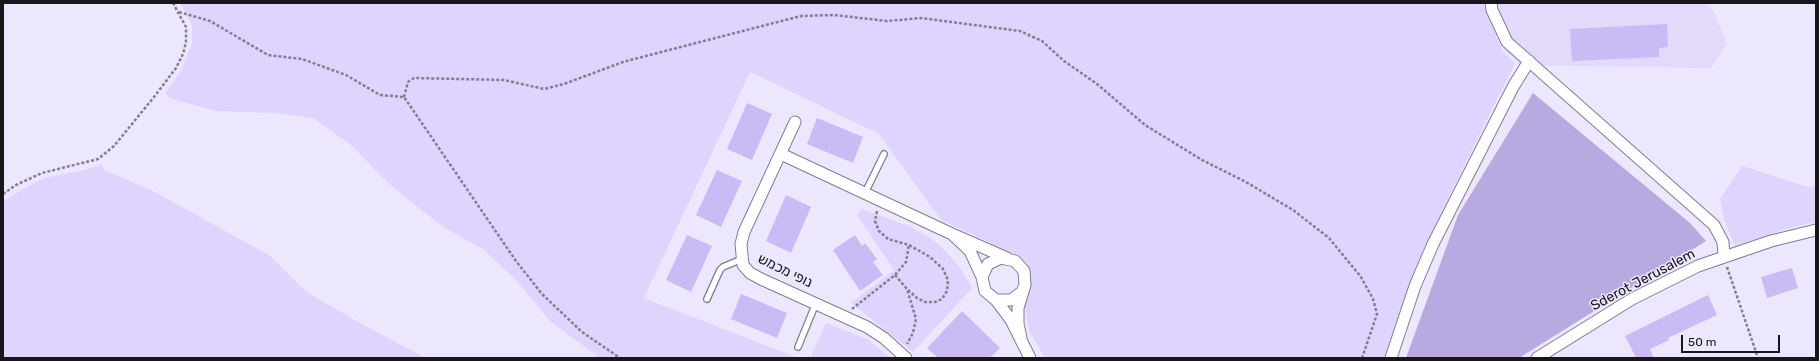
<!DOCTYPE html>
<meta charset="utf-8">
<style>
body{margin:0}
#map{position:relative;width:1819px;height:361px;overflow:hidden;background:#ede7fe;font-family:Rubik,sans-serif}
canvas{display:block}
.frame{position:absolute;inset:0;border:4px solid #18151f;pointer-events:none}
.scale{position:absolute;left:1681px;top:335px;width:99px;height:18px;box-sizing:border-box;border:2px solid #18151f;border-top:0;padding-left:5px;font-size:12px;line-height:14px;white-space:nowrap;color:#18151f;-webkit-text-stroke:3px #ede7fe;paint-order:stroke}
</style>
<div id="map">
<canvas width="1819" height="361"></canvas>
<div class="frame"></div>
<div class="scale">50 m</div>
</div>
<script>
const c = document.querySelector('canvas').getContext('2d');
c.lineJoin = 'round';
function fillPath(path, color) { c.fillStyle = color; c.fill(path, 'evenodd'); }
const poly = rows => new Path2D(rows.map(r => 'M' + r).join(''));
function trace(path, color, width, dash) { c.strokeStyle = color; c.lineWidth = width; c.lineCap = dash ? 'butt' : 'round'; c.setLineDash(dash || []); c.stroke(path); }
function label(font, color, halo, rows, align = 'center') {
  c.font = font + ' Rubik,Heebo,sans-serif'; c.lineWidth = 3; c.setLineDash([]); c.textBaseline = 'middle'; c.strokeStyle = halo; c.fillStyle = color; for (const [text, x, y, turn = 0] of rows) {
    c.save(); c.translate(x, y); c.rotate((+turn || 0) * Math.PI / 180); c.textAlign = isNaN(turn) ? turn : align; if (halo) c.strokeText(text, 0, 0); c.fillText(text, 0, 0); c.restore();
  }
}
fillPath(poly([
 [1487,3,1705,3,1713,10,1727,44,1711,68,1521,65,1505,51,1486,7]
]), '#e2d9fb');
fillPath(poly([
 [180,3,1484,3,1484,7,1503,52,1515,63,1426,243,1384,358,1045,358,1029,330,1024,302,1029,290,1031,275,1020,262,1010,252,941,220,879,134,750,72,644,298,798,358,600,358,551,322,515,279,483,249,445,228,420,209,388,183,352,146,313,118,275,113,217,111,171,99,165,93,181,71,192,43,192,25],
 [101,165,104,170,151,190,269,255,305,291,358,322,426,358,3,358,3,202,19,191,44,178,84,170],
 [1742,166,1808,187,1816,186,1816,222,1786,229,1735,246,1725,222,1720,199],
 [862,209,909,226,926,235,942,247,961,269,972,288,913,352,851,303,894,270,857,215],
 [826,323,867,339,890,358,810,358]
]), '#dfd4fd');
fillPath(poly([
 [1533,93,1690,223,1706,241,1519,358,1406,358,1458,215]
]), '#b9a9e1');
fillPath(poly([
 [1667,24,1668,47,1659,48,1659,57,1572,61,1570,29],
 [747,103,772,114,752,160,727,149],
 [817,118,863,137,853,163,807,144],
 [717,170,742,181,721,227,696,215],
 [786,195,811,207,791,253,766,241],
 [687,235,712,246,691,292,666,280],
 [855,235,862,246,865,243,877,259,873,262,883,275,860,291,833,250],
 [1792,268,1798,288,1767,298,1761,277],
 [741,294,787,313,777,338,731,319],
 [1708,295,1717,315,1668,338,1669,340,1650,349,1654,358,1636,358,1625,336],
 [962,311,1000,348,990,358,938,358,927,348]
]), '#cbbbf4');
const lane = poly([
 [865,193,884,154],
 [707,299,720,270,723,267,742,259],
 [798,347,816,303]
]);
const street = poly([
 [1491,3,1492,10,1507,42,1714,225,1723,242,1724,257],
 [795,122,744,232,741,244,743,265,750,273,761,279,867,327,884,338,906,358],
 [781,154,952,234],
 [982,277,970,251,952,234,1007,258],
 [996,300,1011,320,1030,358],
 [1021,338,1018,324,1018,308,1025,285,1024,271,1015,261,1001,258,988,264,982,277,985,291,996,300,1011,300,1022,292,1025,285],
 [1391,358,1415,286,1433,244,1513,87,1529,61],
 [1537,358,1632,299,1698,266,1771,241,1816,230]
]);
trace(lane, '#827b94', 8);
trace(street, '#827b94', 13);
trace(poly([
 [179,12,210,21,268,55,302,59,346,75,380,95,404,97,516,261,542,294,582,332,620,358],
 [404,97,408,82,414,78,504,80,544,89,564,84,623,62,801,16,834,15,887,21,921,18,1020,31,1042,41,1064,61,1097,84,1145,125,1202,160,1246,182,1293,210,1329,238,1361,277,1373,299,1377,314,1362,358],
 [3,194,16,185,42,173,98,159,114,146,154,97,176,68,183,54,186,42,186,27,173,3],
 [877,211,875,221,879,231,888,239,909,245,930,257,943,269,948,280,947,291,942,299,935,302,925,302,917,298,907,289],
 [1727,267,1758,358],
 [895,275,907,289,916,319,913,333,907,344],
 [852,309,895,275,906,262,909,245]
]), '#847f90', 2.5, [3, 2]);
trace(lane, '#fff', 5.5);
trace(street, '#fff', 11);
label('14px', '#18151f', '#ede7fe', [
 ["נופי מכמש",785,271,26],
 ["Sderot Jerusalem",1643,280,-28]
]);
</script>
